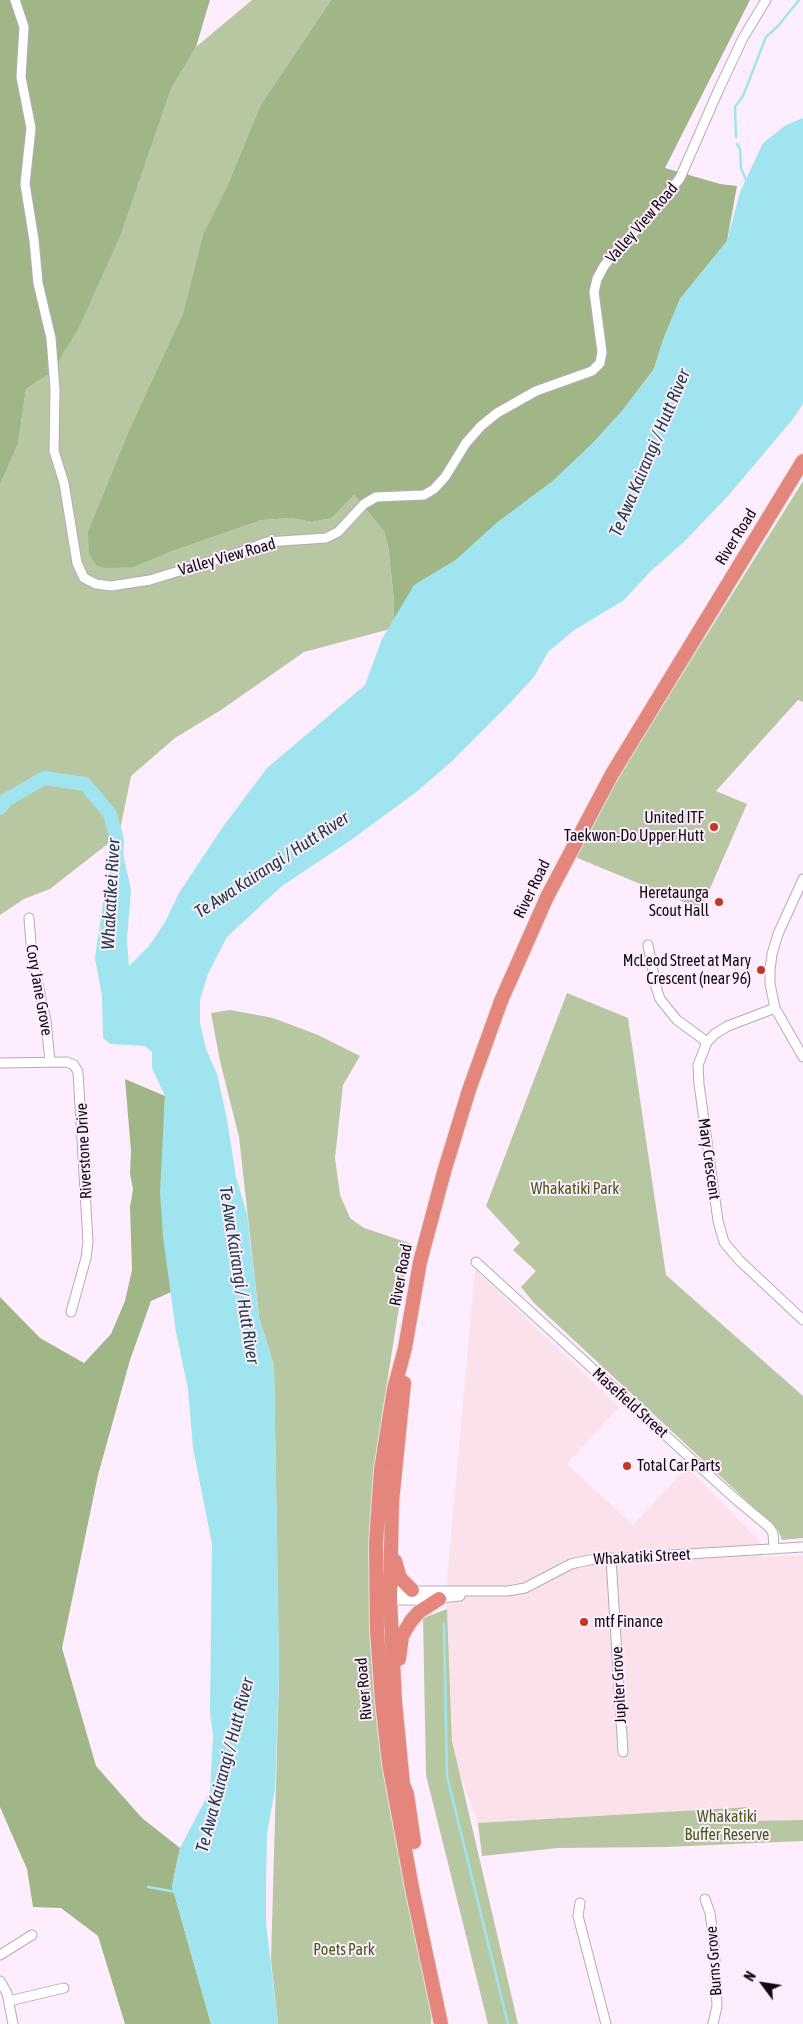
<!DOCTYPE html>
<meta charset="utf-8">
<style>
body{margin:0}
#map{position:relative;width:803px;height:2024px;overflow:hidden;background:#feedff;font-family:"Asap Condensed",sans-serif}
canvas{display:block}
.north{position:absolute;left:738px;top:1959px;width:50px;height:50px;-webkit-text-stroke:4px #feedff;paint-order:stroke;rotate:301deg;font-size:14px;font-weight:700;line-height:20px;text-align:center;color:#110b11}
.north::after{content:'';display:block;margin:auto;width:18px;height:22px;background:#110b11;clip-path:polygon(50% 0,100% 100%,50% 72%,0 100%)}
</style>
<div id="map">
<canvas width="803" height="2024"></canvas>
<div class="north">N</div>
</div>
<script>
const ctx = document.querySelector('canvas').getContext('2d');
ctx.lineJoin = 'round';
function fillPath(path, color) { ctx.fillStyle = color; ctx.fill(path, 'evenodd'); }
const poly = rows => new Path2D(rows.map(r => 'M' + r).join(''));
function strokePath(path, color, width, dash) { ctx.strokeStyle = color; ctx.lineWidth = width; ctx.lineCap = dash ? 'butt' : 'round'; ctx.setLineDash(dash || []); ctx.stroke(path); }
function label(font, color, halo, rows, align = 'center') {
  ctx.font = font + ' "Asap Condensed",sans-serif'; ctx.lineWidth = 4; ctx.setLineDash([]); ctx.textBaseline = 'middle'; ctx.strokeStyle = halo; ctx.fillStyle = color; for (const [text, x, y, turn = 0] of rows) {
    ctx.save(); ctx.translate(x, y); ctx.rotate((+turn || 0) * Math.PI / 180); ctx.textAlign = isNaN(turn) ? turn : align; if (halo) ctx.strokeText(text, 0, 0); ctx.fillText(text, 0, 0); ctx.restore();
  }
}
fillPath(poly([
 [475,1269,619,1407,567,1464,633,1525,687,1467,759,1540,762,1557,803,1555,803,1820,751,1821,749,1807,478,1823,453,1756,447,1609,447,1579]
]), '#fbe2ea');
fillPath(poly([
 [252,0,331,0,260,106,228,184,203,234,183,313,129,430,88,531,134,567,173,551,262,520,291,518,312,522,332,518,354,495,384,531,388,546,394,600,394,628,304,652,221,710,175,738,131,776,119,835,50,889,24,899,0,915,0,485,18,444,26,389,51,373,122,232,171,89,196,47],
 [803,481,803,702,798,700,716,791,747,804,701,909,575,857,623,769],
 [567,993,628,1018,666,1275,803,1396,803,1538,782,1540,778,1530,534,1303,521,1287,536,1271,513,1250,520,1243,486,1206],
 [230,1010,273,1018,318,1035,360,1056,343,1085,335,1158,340,1195,350,1218,364,1228,412,1244,403,1282,383,1408,375,1479,370,1553,370,1643,375,1703,395,1836,432,2008,431,2024,278,2024,271,1960,279,1676,274,1366,259,1317,239,1137,220,1061,211,1013],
 [447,1609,452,1741,518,2024,488,2024,426,1775,423,1618],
 [749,1807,751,1821,803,1820,803,1841,666,1847,558,1848,482,1856,478,1823]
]), '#b7c7a2');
fillPath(poly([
 [0,0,210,0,196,47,171,89,122,232,78,329,51,373,26,389,18,444,0,485],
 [331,0,750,0,665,168,720,184,737,186,727,241,680,299,663,340,654,369,623,410,593,443,553,481,498,522,427,586,394,628,394,600,388,546,384,531,354,495,332,518,312,522,291,518,262,520,173,551,134,567,106,568,97,566,89,554,88,531,129,430,183,313,203,234,228,184,260,106],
 [125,1079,165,1096,163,1150,178,1289,151,1301,130,1360,98,1475,62,1648,96,1766,142,1818,180,1848,172,1886,211,2024,125,2024,98,1936,61,1908,33,1907,27,1869,0,1807,0,1297,40,1338,84,1363,111,1334,125,1301,132,1270,130,1207,133,1189,130,1174,131,1151]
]), '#a1b686');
fillPath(poly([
 [803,118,803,404,793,419,728,496,684,542,651,571,624,600,573,631,548,652,534,677,511,702,451,762,419,790,351,840,282,886,227,937,208,974,200,1000,200,1023,206,1049,217,1074,227,1119,236,1177,247,1214,259,1317,274,1366,278,1585,279,1676,275,1789,267,1834,266,1882,266,1923,278,2024,211,2024,172,1886,180,1848,210,1791,213,1736,210,1712,212,1544,193,1448,188,1389,176,1332,163,1237,160,1192,165,1096,152,1068,152,1052,145,1046,110,1044,103,1038,102,996,95,958,105,890,119,835,131,890,127,940,129,966,149,946,165,922,179,893,222,828,267,768,365,685,382,639,414,585,457,559,498,522,553,481,593,443,623,410,654,369,663,340,680,299,727,241,740,192,763,143,786,125]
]), '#a0e4f0');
strokePath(poly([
 [736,137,735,107,743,96,766,37,778,26,799,0],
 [737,144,740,149,741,168,746,180],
 [444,1624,447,1776,508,2024],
 [148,1887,176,1892]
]), '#a0e4f0', 2.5);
strokePath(poly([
 [0,808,6,800,44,778,85,784,110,814,117,840,116,861]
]), '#a0e4f0', 14);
const minor = poly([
 [15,0,24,27,21,77,31,128,25,184,34,240,38,283,51,338,55,389,54,451,64,483,77,563,84,578,96,584,111,586,150,580,241,552,267,542,326,538,338,532,364,504,376,497,424,495,434,489,445,477,466,443,481,426,497,413,536,391,592,371,600,363,602,352,594,292,597,279,604,266,615,252,655,210,680,178,719,89,743,38,766,0],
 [803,879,778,934,772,954,770,970,770,984,775,1008,803,1057],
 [29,918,32,957,46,1021,50,1062],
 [648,945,656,987,660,999,677,1020,707,1042],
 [775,1008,728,1026,716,1033,707,1042,698,1065,699,1084,718,1221,724,1242,739,1260,803,1320],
 [0,1063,67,1062,74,1065,78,1072,88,1242,86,1258,71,1312],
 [476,1262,732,1496,769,1527,773,1533,774,1549],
 [611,1558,623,1752],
 [390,1598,399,1591,508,1591,525,1588,571,1564,589,1560,803,1547],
 [390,1598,399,1600,418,1600,460,1596],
 [705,1899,710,1913,714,1942,717,2006,713,2024],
 [580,1903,578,1916,606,2024],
 [0,1955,32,1935],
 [0,1981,7,1993,13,2024],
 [9,2001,64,1988]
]);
const highway = poly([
 [404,1383,392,1502,390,1598,395,1702,403,1784,407,1794,414,1842],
 [395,1561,400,1578,412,1590],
 [399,1659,402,1636,411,1621,419,1612,439,1599],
 [441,2024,413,1893,389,1763,382,1701,377,1630,376,1543,381,1470,394,1389,405,1348,420,1262,444,1172,469,1090,501,1001,547,897,612,774,803,461]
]);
strokePath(minor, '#b8a9ba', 11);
strokePath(highway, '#e2e2e2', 16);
strokePath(minor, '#fff', 9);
strokePath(highway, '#e5867d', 14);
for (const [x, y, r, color] of [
 [714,827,5,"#c2371f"],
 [719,902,5,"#c2371f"],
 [761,970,5,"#c2371f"],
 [627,1466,5,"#c2371f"],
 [584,1622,5,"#c2371f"]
]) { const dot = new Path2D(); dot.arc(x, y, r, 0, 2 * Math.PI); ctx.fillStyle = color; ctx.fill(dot); strokePath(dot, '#feedff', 2); }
label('16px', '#110b11', '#feedff', [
 ["Valley View Road",642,223,-49],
 ["River Road",736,537,-58],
 ["Valley View Road",227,557,-16],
 ["River Road",532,889,-64],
 ["Cory Jane Grove",39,990,80],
 ["Riverstone Drive",84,1151,-93],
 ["Mary Crescent",709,1159,82],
 ["River Road",401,1275,-79],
 ["Masefield Street",630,1403,42],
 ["Whakatiki Street",642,1557,-3],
 ["Jupiter Grove",619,1685,-93],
 ["River Road",364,1689,-95],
 ["Burns Grove",714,1961,-94]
]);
label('16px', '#110b11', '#feedff', [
 ["United ITF",704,818],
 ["Taekwon-Do Upper Hutt",704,836],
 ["Heretaunga",709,893],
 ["Scout Hall",709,911],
 ["McLeod Street at Mary",751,961],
 ["Crescent (near 96)",751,979],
 ["Total Car Parts",637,1466,"left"],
 ["mtf Finance",594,1622,"left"]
], 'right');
label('16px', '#435c15', '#feedff', [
 ["Whakatiki Park",575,1189],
 ["Whakatiki",727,1817],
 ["Buffer Reserve",727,1835],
 ["Poets Park",344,1950]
]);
label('italic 18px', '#1c3d42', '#feedff', [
 ["Te Awa Kairangi / Hutt River",650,453,-67],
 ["Te Awa Kairangi / Hutt River",272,865,-33],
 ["Whakatīkei River",111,894,-87],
 ["Te Awa Kairangi / Hutt River",239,1275,81],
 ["Te Awa Kairangi / Hutt River",225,1765,-75]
]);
</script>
